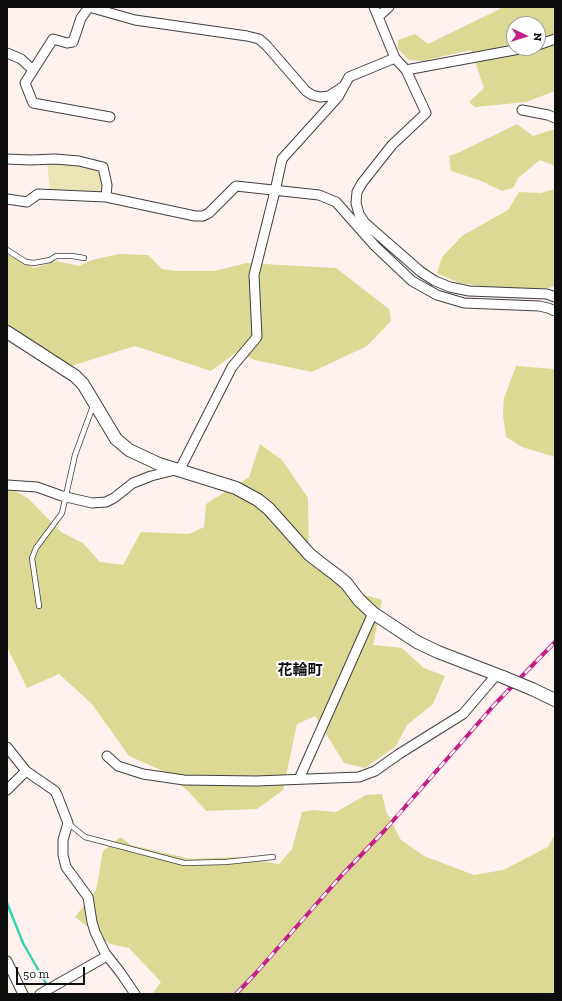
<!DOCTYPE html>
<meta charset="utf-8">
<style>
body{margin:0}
#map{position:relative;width:562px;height:1001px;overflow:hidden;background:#fff1ed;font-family:"Zilla Slab",serif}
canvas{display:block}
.frame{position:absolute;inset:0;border:8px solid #0d0d0d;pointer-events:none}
.north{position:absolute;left:506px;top:16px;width:40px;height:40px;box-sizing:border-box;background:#fff;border:1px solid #9e9e9e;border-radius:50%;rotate:94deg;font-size:11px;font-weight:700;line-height:16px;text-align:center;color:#0d0d0d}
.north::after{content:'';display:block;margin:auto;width:14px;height:18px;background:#c31f89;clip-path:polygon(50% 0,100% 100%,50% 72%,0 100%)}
.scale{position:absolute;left:16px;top:967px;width:69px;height:18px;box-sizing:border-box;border:2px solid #0d0d0d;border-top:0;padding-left:5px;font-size:12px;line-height:14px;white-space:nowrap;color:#0d0d0d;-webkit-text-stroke:3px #fff;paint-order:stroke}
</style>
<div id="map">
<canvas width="562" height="1001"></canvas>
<div class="frame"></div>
<div class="north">N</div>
<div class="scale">50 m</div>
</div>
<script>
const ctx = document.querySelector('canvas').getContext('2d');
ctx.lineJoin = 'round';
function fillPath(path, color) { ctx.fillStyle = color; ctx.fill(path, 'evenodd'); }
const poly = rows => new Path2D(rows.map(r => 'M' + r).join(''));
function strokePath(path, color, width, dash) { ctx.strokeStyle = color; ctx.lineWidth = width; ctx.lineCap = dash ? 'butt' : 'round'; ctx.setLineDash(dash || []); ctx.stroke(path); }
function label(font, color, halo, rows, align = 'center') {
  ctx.font = font + ' "Zilla Slab","Noto Sans JP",serif'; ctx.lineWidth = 4; ctx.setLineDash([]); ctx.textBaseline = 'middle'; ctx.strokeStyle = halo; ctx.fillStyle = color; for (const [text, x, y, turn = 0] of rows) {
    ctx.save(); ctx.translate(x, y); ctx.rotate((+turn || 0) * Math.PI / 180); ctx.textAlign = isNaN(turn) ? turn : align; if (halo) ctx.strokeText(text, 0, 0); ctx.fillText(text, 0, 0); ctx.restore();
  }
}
fillPath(poly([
 [57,161,101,169,104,187,100,192,50,190,47,162]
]), '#ebe5b5');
fillPath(poly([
 [501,7,555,7,555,91,526,102,475,107,469,102,484,88,471,50,422,61,409,60,398,49,398,40,415,34,428,44,500,9],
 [514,24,538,24,538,48,514,48],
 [517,124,533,136,555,129,555,166,540,160,518,178,513,188,502,191,479,180,451,171,449,156,460,152],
 [555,189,555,286,545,289,495,288,459,283,437,273,442,257,462,236,508,210,519,192,541,193],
 [7,254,34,268,56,261,79,266,92,260,119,254,148,255,162,269,176,271,214,271,247,263,336,268,389,309,391,321,367,346,312,372,255,360,237,352,211,371,135,346,68,367,7,326],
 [516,366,555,369,555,457,522,447,506,437,503,415,504,398],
 [260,444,282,460,308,498,309,564,359,593,382,600,373,645,402,648,424,668,445,676,433,704,407,725,396,746,365,768,344,763,315,716,297,724,283,790,257,809,206,811,189,792,165,772,129,756,92,704,59,674,27,688,7,647,7,487,28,498,61,532,83,543,100,562,123,565,141,532,189,534,204,527,206,504,249,477],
 [382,794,386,811,401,840,424,856,474,875,503,870,548,847,555,834,555,994,152,994,161,982,129,948,110,944,75,917,96,890,103,851,120,837,131,845,191,859,237,857,279,864,292,849,302,812,313,810,336,812,366,795]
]), '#dcd994');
strokePath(poly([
 [7,903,23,943,48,987]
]), '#33d3b3', 2.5);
const service = poly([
 [7,250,26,262,34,263,50,260,56,256,72,256,84,258],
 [39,606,32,558,36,548,62,513,75,455,93,406],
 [68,823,85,837,184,863,226,862,273,857]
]);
const minor = poly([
 [89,7,135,20,247,36,259,39,266,45,306,91,312,95,320,97,329,96,344,86],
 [89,7,81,18,73,42,67,43,53,39,25,83,33,103,110,117],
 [378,17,389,7],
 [538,45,555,39],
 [7,53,21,59,33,70],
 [406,70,525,48],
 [522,110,548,115,555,118],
 [7,159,30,160,55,159,79,161,103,167,107,185,106,197],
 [7,199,27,202,38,194,106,197,195,216,203,216,209,213,236,186,319,195,336,202,375,246,412,281,437,295,464,303,539,306,548,308,555,311],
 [365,223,359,214,356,203,357,192,362,183,392,145,426,113,406,70,395,58,374,7],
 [361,227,365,223,421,272,435,281,450,287,469,291,547,294,555,297],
 [179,471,232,367,257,337,254,275,275,191,282,159,338,97,349,77,395,58],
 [7,485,37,487,62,496,92,503,106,502,114,498,133,483,151,476,175,470],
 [7,747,26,771,55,791,57,795,68,823,63,840,63,855,66,867,88,897,92,922,95,932,105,953,120,972,135,994],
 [107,756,118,766,143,774,184,780,256,781,359,777,375,771,399,754,463,714,497,674],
 [299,779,373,613],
 [7,790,26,771],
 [7,961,23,994],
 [40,994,107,956]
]);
const tertiary = poly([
 [7,332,75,376,83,384,116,439,129,450,159,464,236,488,258,500,269,509,309,554,319,562,335,574,346,583,359,600,373,613,417,642,438,652,503,677],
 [532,689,555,700]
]);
strokePath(service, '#404040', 6);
strokePath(minor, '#404040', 11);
strokePath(tertiary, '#404040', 14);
strokePath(service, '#fff', 4.5);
strokePath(minor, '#fff', 9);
strokePath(tertiary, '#fff', 12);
const rail = poly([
 [236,994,255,974,341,876,384,831,495,704,555,642]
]);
strokePath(rail, '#c31f89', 4);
strokePath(rail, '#fff', 2.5, [8]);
const tertiaryBridge = poly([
 [503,677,532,689]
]);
strokePath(tertiaryBridge, '#404040', 14, []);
strokePath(tertiaryBridge, '#fff', 12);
label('bold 15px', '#0d0d0d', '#fff', [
 ["花輪町",300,671]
]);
</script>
